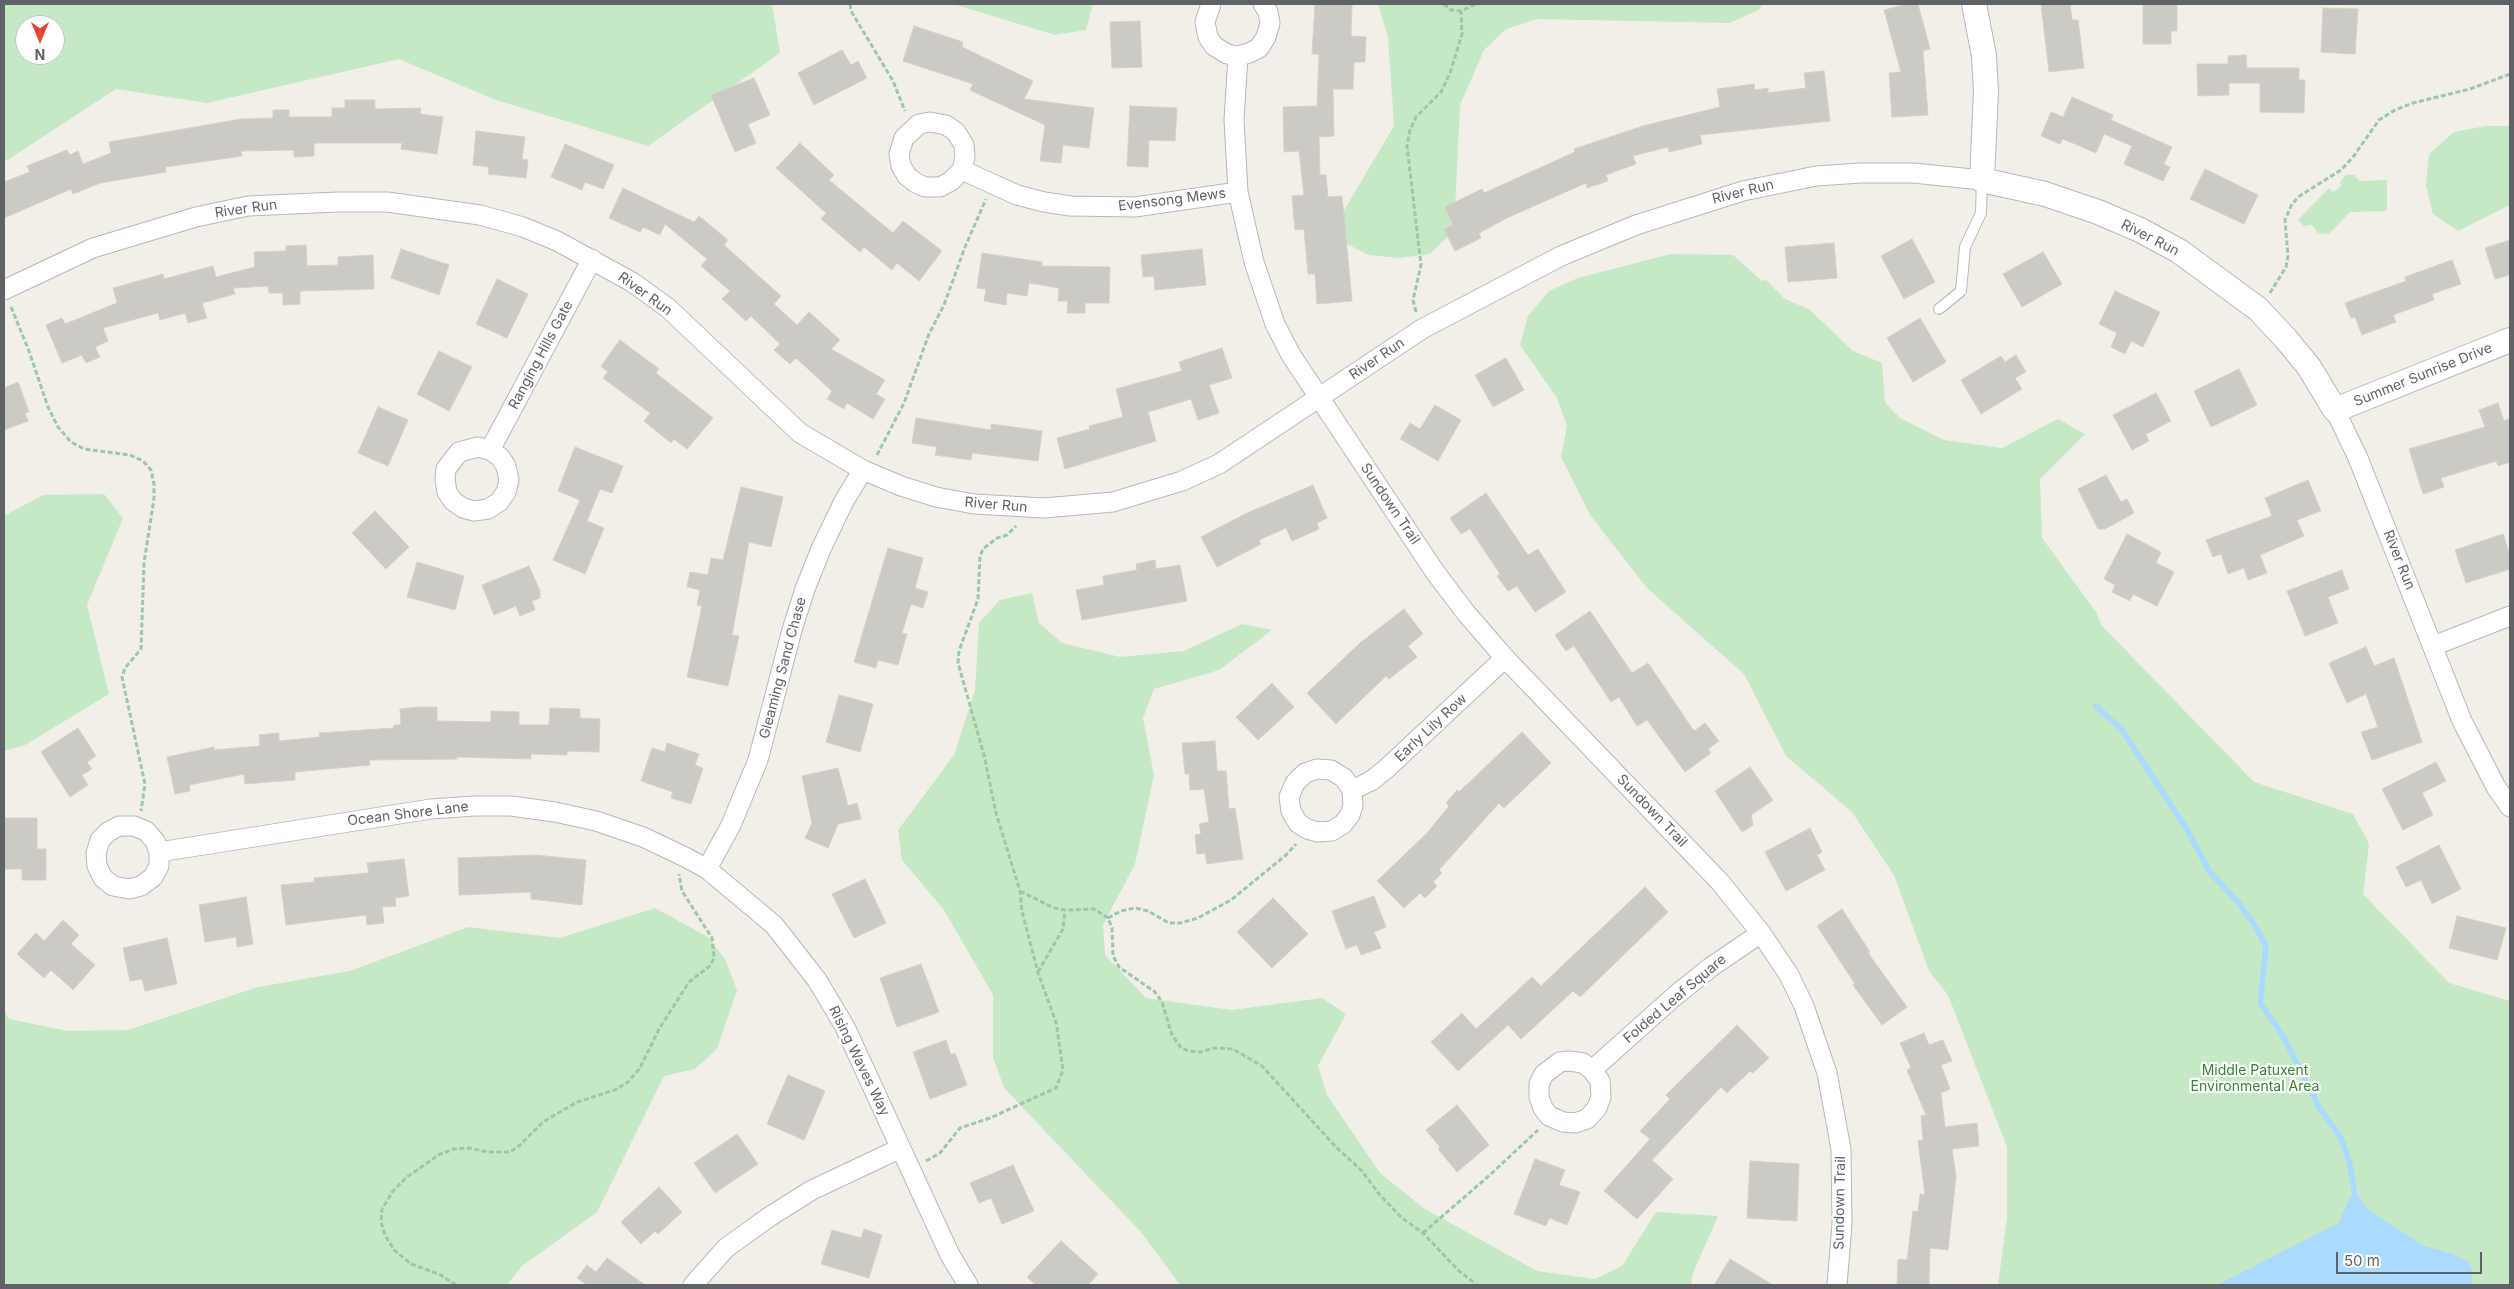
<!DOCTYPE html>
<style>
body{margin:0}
#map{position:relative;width:2514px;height:1289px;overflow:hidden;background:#f1efe8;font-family:Inter,sans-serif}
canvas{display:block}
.frame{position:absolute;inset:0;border:5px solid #5f6368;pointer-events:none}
.north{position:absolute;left:15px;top:15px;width:50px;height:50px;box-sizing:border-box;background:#fff;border:1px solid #bfc1c3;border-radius:50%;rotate:180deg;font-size:14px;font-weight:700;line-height:20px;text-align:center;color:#5f6368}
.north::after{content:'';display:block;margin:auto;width:18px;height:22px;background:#ea4335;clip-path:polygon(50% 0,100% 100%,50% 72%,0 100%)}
.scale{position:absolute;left:2336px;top:1252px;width:146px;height:22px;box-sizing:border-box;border:2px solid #5f6368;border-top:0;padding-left:6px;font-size:15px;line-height:18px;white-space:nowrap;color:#5f6368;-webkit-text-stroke:4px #fff;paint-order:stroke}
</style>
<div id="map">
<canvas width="2514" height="1289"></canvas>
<div class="frame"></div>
<div class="north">N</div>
<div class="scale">50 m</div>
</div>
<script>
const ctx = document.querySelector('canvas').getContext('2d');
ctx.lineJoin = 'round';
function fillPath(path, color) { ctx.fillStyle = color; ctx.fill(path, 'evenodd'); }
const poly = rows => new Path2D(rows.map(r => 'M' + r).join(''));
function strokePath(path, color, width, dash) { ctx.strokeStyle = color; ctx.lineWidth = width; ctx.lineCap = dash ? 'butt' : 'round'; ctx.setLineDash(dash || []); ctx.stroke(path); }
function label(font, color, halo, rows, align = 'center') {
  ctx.font = font + ' Inter,sans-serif'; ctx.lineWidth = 4.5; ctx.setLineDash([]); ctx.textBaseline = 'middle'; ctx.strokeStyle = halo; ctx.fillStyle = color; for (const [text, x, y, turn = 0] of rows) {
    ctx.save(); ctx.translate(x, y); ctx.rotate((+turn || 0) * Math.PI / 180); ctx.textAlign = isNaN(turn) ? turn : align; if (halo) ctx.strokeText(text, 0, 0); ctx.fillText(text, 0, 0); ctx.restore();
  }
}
fillPath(poly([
 [4,4,772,4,780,53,648,146,496,100,399,59,207,103,116,89,9,159,4,161],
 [25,25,55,25,55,55,25,55],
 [953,4,1093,4,1086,30,1055,35],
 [1378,4,1762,4,1759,10,1729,23,1537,19,1506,29,1484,50,1460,105,1454,231,1430,254,1399,258,1369,255,1341,241,1343,212,1394,126,1388,37],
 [2486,126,2510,126,2510,205,2458,231,2433,214,2426,185,2429,154,2454,132],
 [2346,175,2354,175,2360,181,2387,180,2387,211,2350,212,2329,234,2318,233,2312,225,2304,226,2298,220,2329,188,2333,192,2341,186,2340,182],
 [1671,254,1733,255,1762,281,1765,279,1785,299,1810,310,1853,351,1882,363,1885,403,1900,418,1944,440,2002,448,2058,419,2085,434,2040,479,2042,538,2096,612,2102,626,2254,782,2353,814,2369,844,2363,894,2449,983,2510,1001,2510,1285,1998,1285,2007,1218,2007,1147,1948,995,1929,971,1894,875,1852,812,1786,756,1744,674,1647,588,1590,515,1561,457,1567,426,1557,398,1520,345,1528,316,1549,291,1578,278],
 [104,494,123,518,87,605,109,694,25,745,4,751,4,516,43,495],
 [1032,593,1039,623,1062,643,1120,657,1184,651,1242,624,1272,630,1219,670,1154,689,1143,718,1154,775,1135,864,1103,925,1105,955,1146,998,1232,1010,1322,998,1346,1014,1318,1066,1327,1095,1380,1173,1425,1209,1537,1271,1595,1279,1622,1266,1656,1212,1718,1216,1693,1273,1691,1285,1180,1285,1141,1232,1004,1088,993,1057,993,995,944,910,902,860,898,830,954,755,975,690,979,623,1000,600],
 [655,908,708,937,726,961,737,990,717,1049,695,1069,664,1076,597,1212,522,1266,507,1285,4,1285,4,1011,9,1019,68,1031,128,1030,258,987,350,971,468,927,560,938]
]), '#c5e8c5');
fillPath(poly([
 [2358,1196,2368,1210,2424,1246,2453,1254,2469,1262,2472,1270,2471,1285,2217,1285,2339,1223,2350,1197]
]), '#aadaff');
strokePath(poly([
 [2096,706,2122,730,2186,828,2210,872,2238,902,2256,927,2266,947,2260,1003,2282,1034,2319,1107,2341,1138,2350,1164,2355,1197]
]), '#aadaff', 5.5);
const building = poly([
 [1315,4,1352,4,1351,36,1366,37,1365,62,1354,62,1353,89,1333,89,1334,136,1319,137,1320,175,1326,175,1328,197,1342,196,1352,301,1317,304,1315,274,1308,274,1304,229,1295,230,1292,196,1304,195,1299,151,1284,152,1283,107,1317,106,1319,54,1312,54,1315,4],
 [1907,4,1918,4,1930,49,1923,51,1928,115,1892,117,1889,73,1901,72,1884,10,1907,4],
 [2041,4,2070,4,2072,20,2078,20,2084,68,2049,72,2041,4],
 [2143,4,2177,4,2177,31,2171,31,2171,44,2143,44,2143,4],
 [2323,8,2358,9,2355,54,2321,52,2323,8],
 [1140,21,1142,67,1112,68,1110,22,1140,21],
 [914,26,963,42,962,47,1033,81,1024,99,1094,108,1089,148,1063,145,1061,163,1040,161,1045,125,970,90,973,84,903,61,914,26],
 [842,50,851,65,858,61,867,78,814,105,798,73,842,50],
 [2246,55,2247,68,2299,68,2299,80,2305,80,2304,113,2260,112,2260,83,2229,83,2229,95,2198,96,2197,64,2228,64,2228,56,2246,55],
 [1824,71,1830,121,1700,135,1702,144,1669,152,1668,147,1633,156,1636,164,1606,175,1608,181,1587,188,1586,183,1509,217,1479,233,1481,238,1455,251,1444,229,1453,225,1445,207,1482,189,1484,193,1575,152,1574,149,1643,126,1720,107,1717,89,1754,84,1755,90,1768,88,1768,93,1806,88,1804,73,1824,71],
 [754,78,770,115,748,124,756,143,735,152,711,95,754,78],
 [2072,97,2113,115,2111,120,2172,147,2164,164,2170,167,2163,181,2124,164,2132,146,2104,134,2096,153,2063,139,2060,144,2041,136,2051,112,2063,117,2072,97],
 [345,100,375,100,375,109,421,108,420,114,443,117,437,154,401,149,402,143,314,143,314,156,294,157,294,150,241,151,242,156,165,167,166,172,100,183,73,194,71,189,4,218,4,182,30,172,27,166,67,150,70,155,78,151,83,164,111,153,109,142,241,119,273,118,273,110,289,110,289,117,332,117,332,108,345,108,345,100],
 [1130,106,1177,108,1175,141,1149,140,1148,167,1127,166,1130,106],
 [476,131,525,137,522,159,528,160,526,178,488,174,489,167,473,165,476,131],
 [800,143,834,175,829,180,893,233,903,221,942,251,919,281,897,263,892,270,864,247,860,252,821,219,826,213,776,168,800,143],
 [565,144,614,165,603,189,585,182,582,190,551,177,565,144],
 [2205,169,2258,195,2244,224,2190,199,2205,169],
 [623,188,694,222,699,216,728,240,724,245,781,296,774,304,797,325,809,312,840,340,831,349,885,380,876,394,885,399,873,419,847,403,844,409,827,399,832,391,796,358,790,364,774,350,780,344,751,316,746,321,722,299,730,291,701,266,707,259,665,224,660,235,643,227,640,232,609,218,623,188],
 [1912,239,1935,282,1904,299,1881,256,1912,239],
 [2510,240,2510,275,2495,279,2485,248,2510,240],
 [1834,243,1837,278,1788,282,1785,247,1834,243],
 [306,245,307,266,338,265,338,257,373,255,374,289,300,291,300,304,283,305,283,293,269,293,268,286,233,288,235,294,202,303,207,318,188,323,185,313,160,320,158,313,103,328,108,341,95,347,100,357,86,363,82,355,62,363,46,325,62,318,65,324,117,303,113,288,163,274,164,279,213,266,216,277,255,267,254,252,286,251,286,246,306,245],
 [401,249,449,265,439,295,391,278,401,249],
 [1202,249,1206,285,1155,290,1154,276,1143,277,1141,255,1202,249],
 [2043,252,2062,284,2022,307,2003,274,2043,252],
 [982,253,1042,262,1042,266,1110,267,1109,303,1085,303,1085,313,1067,313,1068,301,1058,301,1059,288,1029,283,1027,296,1007,293,1006,305,984,301,986,289,977,288,982,253],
 [2452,260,2461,284,2432,294,2434,300,2393,315,2396,322,2362,335,2355,317,2351,318,2345,303,2406,281,2405,277,2452,260],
 [497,279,528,294,507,338,476,324,497,279],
 [2115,291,2160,312,2143,347,2131,341,2125,354,2111,347,2117,333,2099,324,2115,291],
 [1920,318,1946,362,1913,382,1887,338,1920,318],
 [620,340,659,369,656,373,713,418,687,449,674,439,671,443,644,421,650,413,603,378,608,372,601,366,620,340],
 [1222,348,1232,378,1209,385,1219,413,1198,420,1191,399,1148,412,1156,441,1065,469,1057,438,1090,429,1089,426,1123,417,1116,389,1182,371,1179,362,1222,348],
 [439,351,472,367,449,411,417,394,439,351],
 [2016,355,2026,372,2015,378,2022,389,1981,414,1961,380,2001,356,2005,362,2016,355],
 [1506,358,1524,390,1493,407,1475,375,1506,358],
 [2239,369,2257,405,2211,427,2194,391,2239,369],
 [18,382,29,412,25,413,28,421,4,430,4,388,18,382],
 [2156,393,2171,421,2146,434,2149,441,2132,450,2113,415,2156,393],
 [2498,403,2504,421,2510,418,2510,462,2498,466,2496,461,2441,478,2444,487,2423,494,2409,449,2485,427,2479,410,2498,403],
 [1435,405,1461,420,1438,461,1400,439,1410,423,1420,429,1435,405],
 [378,407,408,420,388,466,358,453,378,407],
 [916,418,991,430,991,424,1042,431,1038,461,972,453,971,460,935,455,937,447,912,443,916,418],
 [575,447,623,466,612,493,600,489,587,521,604,528,585,574,553,560,580,500,558,491,575,447],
 [2106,475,2121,502,2127,499,2134,513,2105,529,2098,529,2078,489,2106,475],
 [2308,480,2321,511,2297,520,2304,536,2260,555,2267,573,2248,580,2244,568,2228,574,2221,554,2213,557,2206,540,2272,516,2265,498,2308,480],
 [1313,485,1327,518,1317,523,1319,529,1292,541,1286,528,1259,540,1261,544,1217,567,1201,537,1245,514,1313,485],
 [741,487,783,497,771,547,749,542,732,635,739,636,728,686,687,677,702,606,697,605,700,590,687,587,690,572,708,575,711,558,723,560,741,487],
 [1486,493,1528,555,1538,549,1566,592,1535,612,1517,586,1508,591,1497,576,1500,574,1470,529,1461,534,1450,518,1486,493],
 [375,511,409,547,386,569,352,533,375,511],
 [2127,534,2161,552,2156,563,2174,572,2157,606,2133,594,2130,601,2112,592,2115,585,2104,579,2127,534],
 [2503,534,2510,555,2510,569,2466,583,2455,550,2503,534],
 [888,548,923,558,915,588,928,592,923,608,911,604,902,633,907,634,898,665,878,660,876,668,854,662,888,548],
 [1155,560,1156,569,1180,565,1187,601,1082,620,1076,590,1104,585,1103,576,1137,570,1136,564,1155,560],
 [417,562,464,576,455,610,407,597,417,562],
 [529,566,540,591,540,598,532,601,535,610,520,616,516,606,494,615,482,585,529,566],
 [2342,570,2349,589,2328,597,2338,623,2305,636,2287,591,2342,570],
 [1404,609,1423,634,1408,646,1417,657,1389,679,1386,676,1336,724,1307,693,1360,643,1404,609],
 [1590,611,1632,673,1648,663,1694,731,1705,723,1719,741,1708,749,1711,753,1685,772,1647,720,1637,726,1619,697,1611,702,1574,646,1566,651,1555,635,1590,611],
 [2366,647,2374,666,2394,658,2422,742,2372,760,2361,732,2378,727,2366,694,2347,703,2329,663,2366,647],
 [1272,683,1294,707,1258,740,1236,717,1272,683],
 [839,695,873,704,860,752,826,742,839,695],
 [418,707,437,707,437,721,491,722,491,711,519,712,519,725,549,725,550,708,580,709,580,718,600,719,599,752,567,751,567,755,531,754,531,759,456,757,457,759,369,760,370,765,295,772,295,780,245,784,244,774,189,785,190,791,175,794,167,757,214,747,214,750,260,746,259,735,279,733,279,741,320,737,319,733,394,728,394,725,401,725,400,709,418,707],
 [78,728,96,756,87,762,92,769,82,775,88,785,70,797,41,752,78,728],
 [1522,732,1551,763,1504,808,1499,803,1439,870,1442,873,1433,882,1437,886,1425,898,1420,893,1404,908,1377,881,1427,833,1449,806,1446,803,1457,790,1459,792,1522,732],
 [1215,741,1217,771,1226,771,1229,809,1235,808,1243,859,1207,864,1205,853,1197,854,1195,835,1201,834,1199,824,1209,822,1204,789,1190,790,1189,774,1185,774,1182,743,1215,741],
 [667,743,699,754,695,765,703,768,691,804,671,798,673,792,641,781,652,748,665,752,667,743],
 [2436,762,2446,781,2422,793,2433,815,2403,830,2382,789,2436,762],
 [1750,767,1773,800,1751,815,1753,825,1742,832,1715,791,1750,767],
 [838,768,848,806,857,803,861,819,838,824,828,848,805,838,812,823,802,776,838,768],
 [4,818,37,818,37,849,46,849,46,880,22,880,22,869,4,869,4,818],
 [1810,828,1822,852,1817,855,1825,870,1786,891,1765,852,1810,828],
 [2439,845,2461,889,2432,904,2421,880,2406,887,2396,867,2439,845],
 [535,855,586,860,582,905,531,899,531,892,459,895,458,858,535,855],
 [404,859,409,896,395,898,396,906,382,907,384,923,367,925,366,915,286,925,281,885,314,882,314,878,369,873,367,863,404,859],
 [865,879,886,923,854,938,832,894,865,879],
 [1645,887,1668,912,1580,997,1573,991,1521,1039,1508,1025,1458,1071,1431,1042,1462,1013,1476,1029,1532,977,1541,986,1645,887],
 [1374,896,1386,927,1374,932,1381,948,1361,955,1357,945,1346,949,1332,911,1374,896],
 [246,897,253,944,237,947,236,937,205,942,199,905,246,897],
 [1273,898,1308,934,1272,968,1237,932,1273,898],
 [1842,909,1870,952,1868,953,1907,1007,1882,1025,1853,985,1855,984,1817,926,1842,909],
 [2457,916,2506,928,2497,960,2449,948,2457,916],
 [63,920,79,935,71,944,95,965,73,990,51,970,44,978,17,954,36,933,44,941,63,920],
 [167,938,177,984,145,991,142,979,130,981,123,948,167,938],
 [921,964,939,1012,897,1027,880,978,921,964],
 [1737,1025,1769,1058,1753,1073,1750,1071,1727,1093,1721,1087,1652,1160,1673,1179,1637,1219,1604,1191,1650,1139,1640,1131,1670,1099,1666,1095,1737,1025],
 [1924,1033,1929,1045,1943,1040,1952,1061,1941,1065,1950,1089,1941,1093,1945,1127,1977,1123,1979,1146,1952,1149,1956,1177,1948,1250,1930,1248,1929,1285,1897,1285,1898,1259,1907,1260,1913,1211,1918,1212,1920,1194,1925,1195,1918,1141,1923,1140,1921,1116,1926,1115,1907,1070,1911,1068,1900,1043,1924,1033],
 [946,1040,951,1055,955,1053,967,1085,930,1099,913,1052,946,1040],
 [788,1075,825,1091,804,1140,767,1124,788,1075],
 [1457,1105,1489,1145,1457,1172,1438,1149,1440,1147,1426,1130,1457,1105],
 [737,1134,758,1164,715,1193,694,1163,737,1134],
 [1535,1159,1565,1170,1559,1185,1580,1192,1567,1225,1549,1218,1546,1226,1514,1214,1535,1159],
 [1750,1161,1799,1164,1797,1221,1747,1218,1750,1161],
 [1013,1165,1034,1211,1002,1224,991,1198,979,1203,970,1183,1013,1165],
 [659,1187,682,1212,658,1234,655,1231,641,1244,621,1222,659,1187],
 [864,1229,882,1235,869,1278,821,1264,832,1230,861,1238,864,1229],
 [1061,1241,1098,1274,1088,1285,1036,1285,1027,1277,1061,1241],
 [607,1258,645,1285,587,1285,577,1278,587,1265,596,1272,607,1258],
 [1730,1259,1773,1285,1714,1285,1730,1259]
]);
fillPath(building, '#cccac5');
strokePath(building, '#d6d1c6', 1);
const service = poly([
 [1939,309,1961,291,1965,247,1981,213,1982,180]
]);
const minor = poly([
 [1211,4,1205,22,1208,37,1214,46,1227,54,1238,56,1249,53,1259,48,1266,37,1270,23,1268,12,1263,4],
 [1238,56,1234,120,1238,192,1254,262,1275,324,1291,355,1435,572,1466,613,1505,658,1720,882,1761,933,1789,975,1804,1006,1827,1073,1841,1149,1842,1224,1837,1285],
 [962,170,951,181,940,187,925,187,916,183,907,176,901,166,899,154,904,138,919,124,930,122,946,125,956,132,964,145,965,157,962,170,1017,195,1044,202,1070,206,1135,207,1238,192],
 [4,290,93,248,196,217,248,206,338,202,387,202,480,215,523,227,557,241,632,282,668,308,800,433,863,470,901,486,936,497,974,504,1044,508,1113,502,1182,481,1219,464,1422,329,1561,256,1636,225,1743,191,1816,176,1861,173,1913,173,1982,180],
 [2335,410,2358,458,2462,721,2496,787,2510,807],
 [490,450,500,457,506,466,509,480,506,492,499,502,488,509,474,511,463,508,453,501,447,492,445,479,446,469,459,452,478,447,490,450,592,259],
 [2433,646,2510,616],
 [1352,790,1344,778,1331,770,1317,769,1305,773,1295,783,1289,797,1291,811,1298,823,1307,829,1318,832,1332,831,1343,824,1350,815,1353,805,1352,790,1371,781,1386,769,1505,658],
 [159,852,159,866,153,877,141,886,129,889,113,886,103,878,97,866,96,853,100,840,108,832,119,826,134,826,146,831,155,841,159,852,431,809,475,806,511,806,555,812,596,821,643,837,687,858,707,869,774,925,817,980,845,1027,950,1255,968,1285],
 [707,869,731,825,758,760,792,630,805,589,821,549,844,501,863,470],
 [1592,1070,1583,1063,1569,1061,1560,1062,1544,1074,1539,1084,1539,1097,1543,1108,1549,1116,1563,1122,1575,1123,1587,1119,1597,1108,1601,1097,1600,1081,1592,1070,1676,995,1711,967,1761,933],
 [693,1285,726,1248,769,1217,812,1190,901,1148]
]);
const tertiary = poly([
 [1974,4,1984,56,1986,91,1982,180,2045,194,2098,212,2140,230,2179,251,2258,309,2286,339,2309,367,2335,410,2510,340]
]);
strokePath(service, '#b5b8bc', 12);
strokePath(minor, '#b5b8bc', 21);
strokePath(tertiary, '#b5b8bc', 26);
strokePath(poly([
 [850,4,851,11,893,81,905,111],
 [1444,4,1451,10,1461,11,1476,4],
 [2270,293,2286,267,2288,256,2285,220,2291,206,2298,197,2341,170,2353,157,2379,120,2395,110,2413,103,2470,89,2510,74],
 [11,307,29,351,48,407,58,427,71,442,84,449,130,455,143,461,151,470,154,484,154,498,144,563,141,649,125,668,122,677,145,784,141,811],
 [1416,312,1413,300,1421,265,1407,146,1410,130,1416,117,1441,92,1450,73,1462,34,1461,11],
 [877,455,904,403,929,334,944,305,965,247,986,199],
 [1020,891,1054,908,1065,910,1094,909,1108,918,1112,928,1113,956,1119,967,1155,992,1162,1002,1172,1035,1181,1048,1189,1051,1200,1052,1214,1048,1233,1049,1262,1066,1335,1146,1362,1171,1379,1194,1402,1218,1423,1233,1458,1270,1477,1285],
 [1108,918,1121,911,1135,908,1148,911,1169,923,1180,923,1198,918,1231,900,1286,855,1296,844],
 [1038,972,1063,929,1065,910],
 [926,1161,940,1153,960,1128,990,1118,1056,1088,1063,1070,1056,1022,1038,973,1022,911,1020,891,996,813,984,755,958,663,959,651,978,599,980,556,983,549,997,538,1007,535,1016,526],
 [1423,1233,1491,1174,1538,1130],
 [456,1285,439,1274,411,1264,394,1250,385,1235,381,1222,382,1209,393,1191,407,1177,440,1154,454,1149,469,1148,488,1152,510,1152,519,1146,543,1122,577,1102,615,1090,628,1082,640,1068,659,1029,689,982,711,965,714,957,712,938,682,891,679,874]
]), '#9cc7a9', 3, [5, 2.5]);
strokePath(service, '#fff', 10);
strokePath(minor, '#fff', 19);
strokePath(tertiary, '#fff', 24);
label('14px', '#5f6368', '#fff', [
 ["River Run",1743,192,-14],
 ["Evensong Mews",1172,200,-7],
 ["River Run",246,209,-8],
 ["River Run",2150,238,27],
 ["River Run",645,294,36],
 ["Ranging Hills Gate",541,355,-62],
 ["River Run",1377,359,-34],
 ["Summer Sunrise Drive",2423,375,-22],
 ["Sundown Trail",1390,504,56],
 ["River Run",996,505,5],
 ["River Run",2399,560,68],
 ["Gleaming Sand Chase",783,668,-75],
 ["Early Lily Row",1431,728,-43],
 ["Sundown Trail",1652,811,46],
 ["Ocean Shore Lane",408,814,-7],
 ["Folded Leaf Square",1675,999,-40],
 ["Rising Waves Way",859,1061,64],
 ["Sundown Trail",1840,1203,-89]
]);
label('14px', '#348238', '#fff', [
 ["Middle Patuxent",2255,1071],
 ["Environmental Area",2255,1087]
]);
</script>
